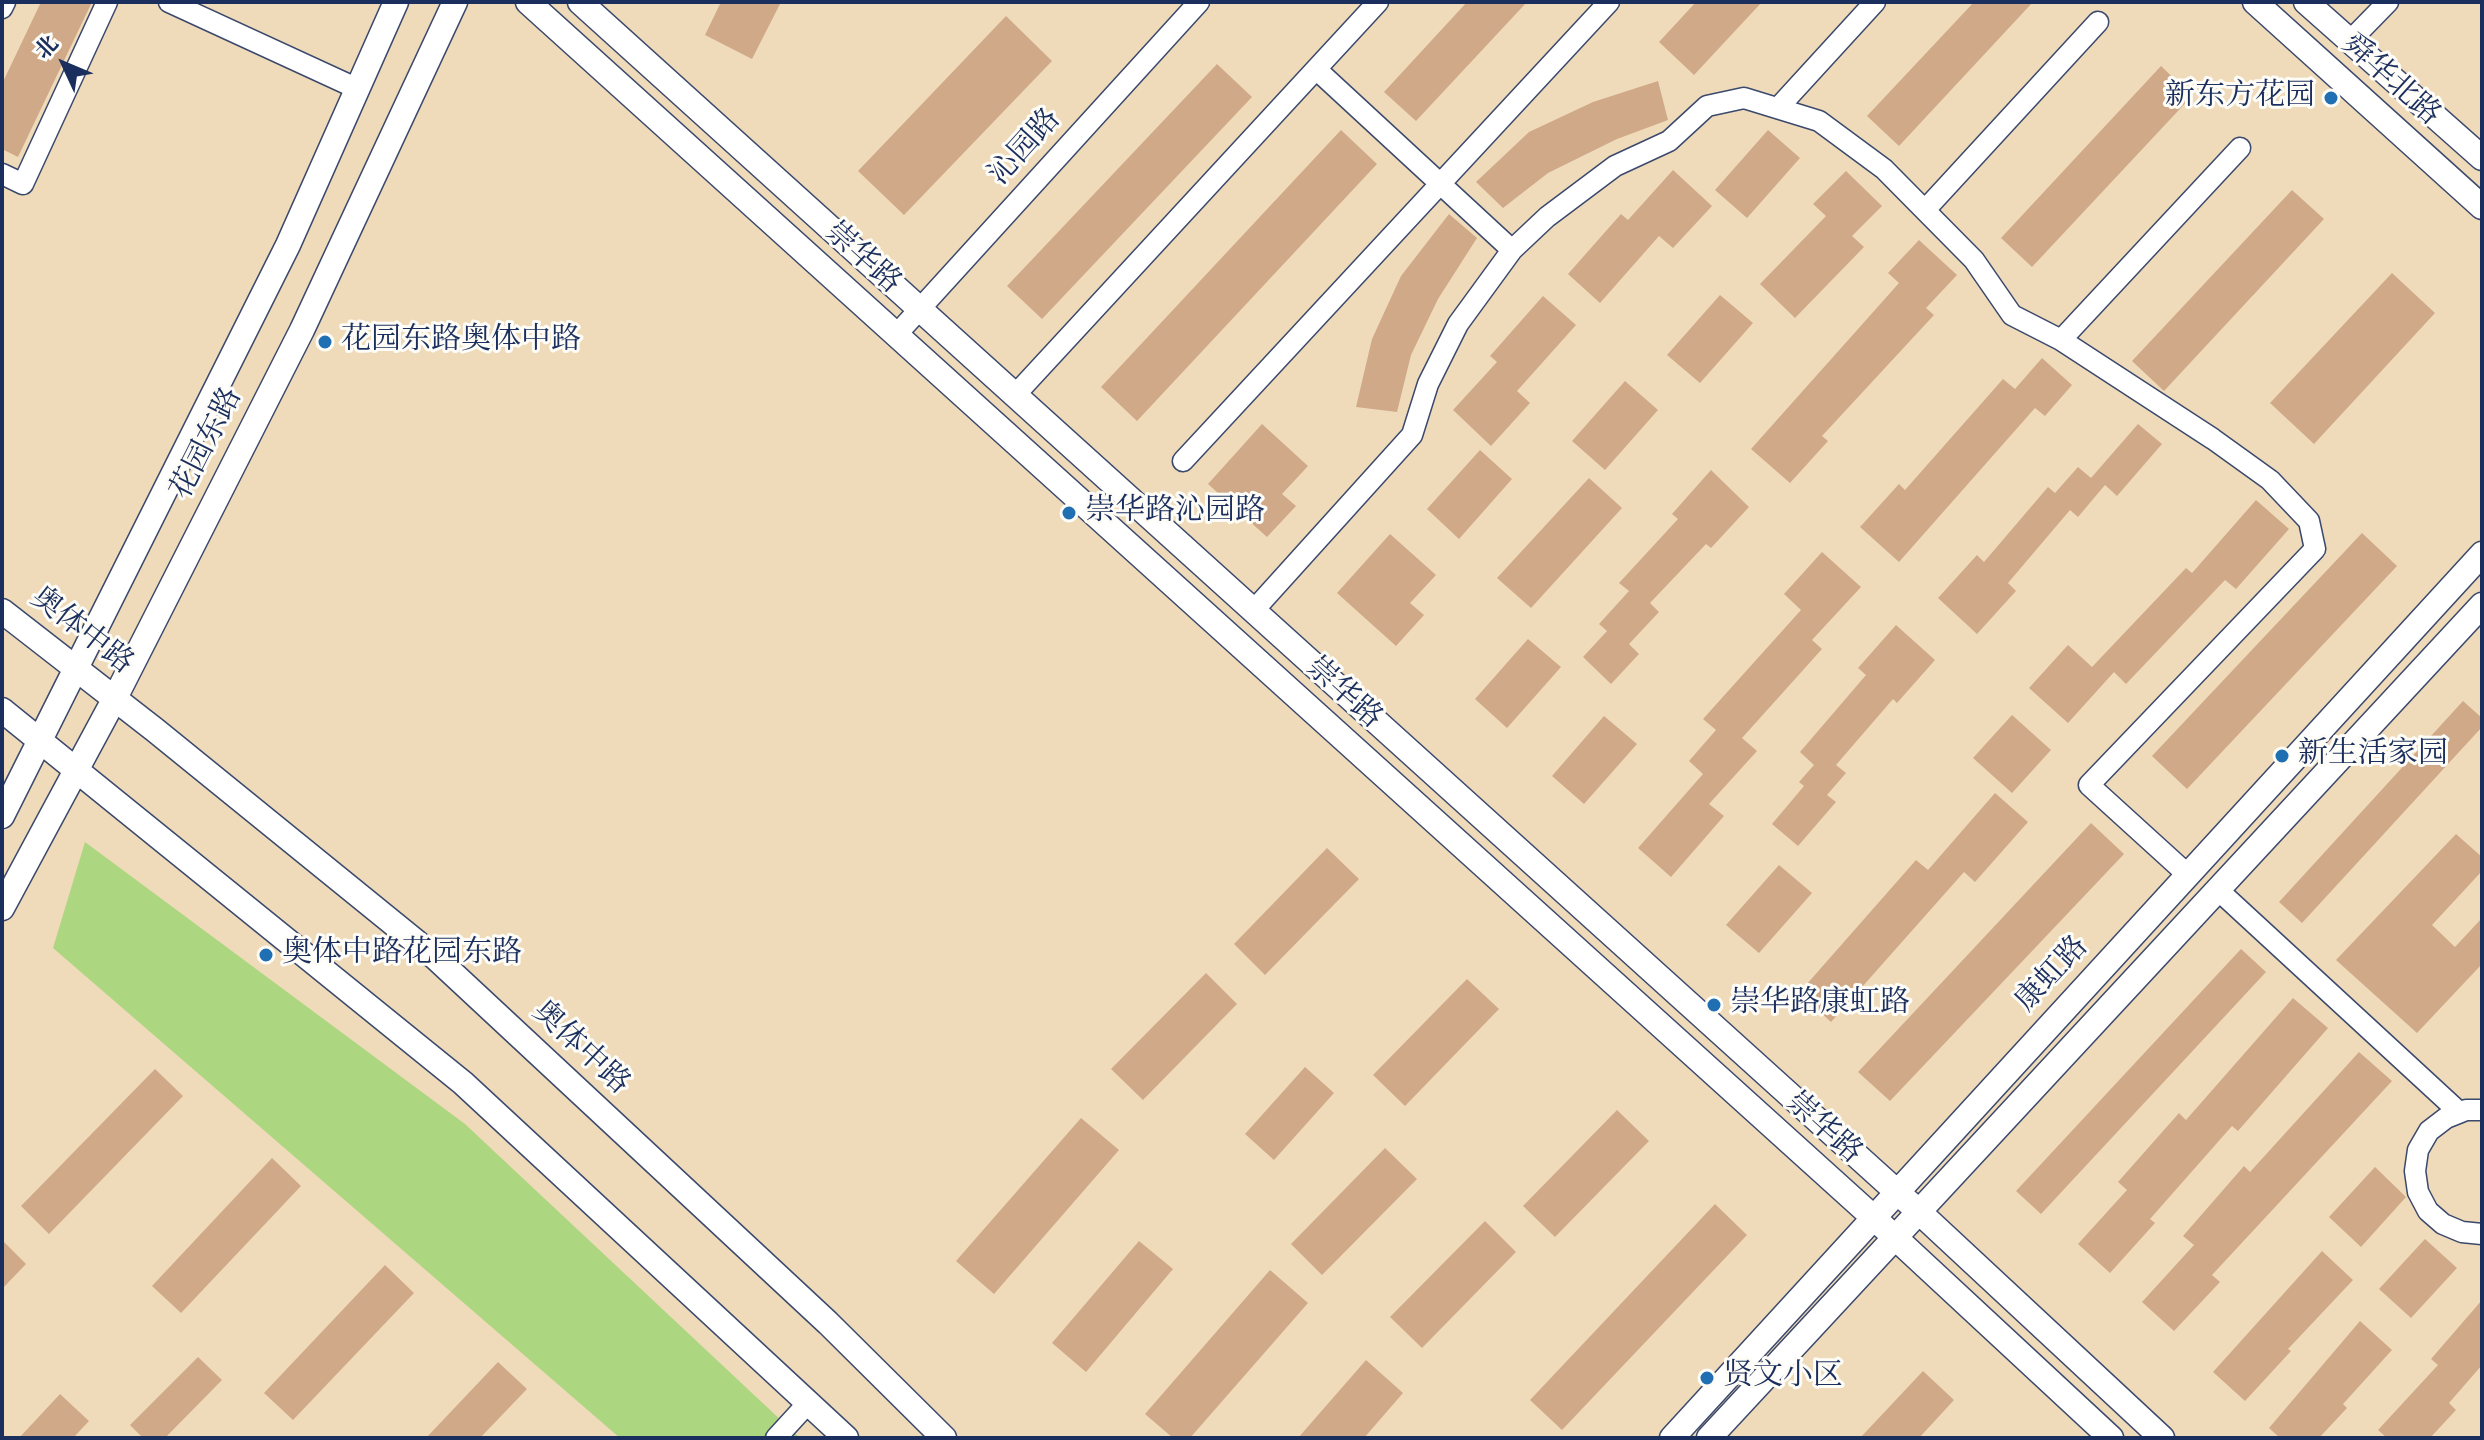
<!DOCTYPE html>
<meta charset="utf-8">
<style>
body{margin:0}
#map{position:relative;width:2484px;height:1440px;overflow:hidden;background:#efdbba;font-family:"IM FELL Double Pica","Noto Serif SC",serif}
canvas{display:block}
.frame{position:absolute;inset:0;border:4px solid #1b2f5e;pointer-events:none}
.north{position:absolute;left:24px;top:24px;width:80px;height:80px;-webkit-text-stroke:6px #fdfcf7;paint-order:stroke;rotate:314deg;font-size:22px;font-weight:700;line-height:32px;text-align:center;color:#1b2f5e}
.north::after{content:'';display:block;margin:auto;width:28px;height:36px;background:#1b2f5e;clip-path:polygon(50% 0,100% 100%,50% 72%,0 100%)}
</style>
<div id="map">
<canvas width="2484" height="1440"></canvas>
<div class="frame"></div>
<div class="north">北</div>
</div>
<script>
const ctx = document.querySelector('canvas').getContext('2d');
ctx.lineJoin = 'round';
function fillPath(path, color) { ctx.fillStyle = color; ctx.fill(path, 'evenodd'); }
const poly = rows => new Path2D(rows.map(r => 'M' + r).join(''));
function strokePath(path, color, width, dash) { ctx.strokeStyle = color; ctx.lineWidth = width; ctx.lineCap = dash ? 'butt' : 'round'; ctx.setLineDash(dash || []); ctx.stroke(path); }
function label(font, color, halo, rows, align = 'center') {
  ctx.font = font + ' "IM FELL Double Pica","Noto Serif SC",serif'; ctx.lineWidth = 6; ctx.setLineDash([]); ctx.textBaseline = 'middle'; ctx.strokeStyle = halo; ctx.fillStyle = color; for (const [text, x, y, turn = 0] of rows) {
    ctx.save(); ctx.translate(x, y); ctx.rotate((+turn || 0) * Math.PI / 180); ctx.textAlign = isNaN(turn) ? turn : align; if (halo) ctx.strokeText(text, 0, 0); ctx.fillText(text, 0, 0); ctx.restore();
  }
}
fillPath(poly([
 [85,842,465,1124,800,1438,620,1438,53,948]
]), '#add680');
fillPath(poly([
 [41,2,92,2,18,157,2,149,2,84],
 [721,2,781,2,752,59,705,35],
 [1467,2,1527,2,1416,121,1384,92],
 [1696,2,1762,2,1694,75,1659,42],
 [1974,2,2033,2,1899,146,1867,116],
 [1006,16,1052,61,904,215,858,171],
 [1217,64,1252,97,1042,319,1007,286],
 [2161,66,2192,96,2032,267,2001,238],
 [1658,81,1668,120,1617,139,1548,173,1503,208,1476,182,1529,132,1593,102],
 [1341,130,1377,164,1137,421,1101,387],
 [1768,130,1800,158,1747,218,1715,190],
 [1673,170,1712,206,1673,248,1659,236,1600,303,1568,274,1621,214,1628,220],
 [1846,171,1882,206,1852,236,1864,247,1795,318,1760,284,1826,216,1813,204],
 [2292,190,2324,219,2164,391,2132,361],
 [1449,214,1477,238,1438,299,1411,355,1397,412,1356,407,1372,339,1401,276],
 [1919,240,1957,275,1926,308,1934,315,1822,436,1828,441,1790,483,1751,449,1899,283,1888,273],
 [2392,273,2435,313,2314,444,2270,403],
 [1720,295,1753,323,1700,383,1667,355],
 [1543,296,1576,325,1517,391,1530,403,1491,446,1453,410,1497,362,1490,356],
 [2042,358,2072,385,2045,416,2035,408,1899,562,1860,527,1899,484,1905,490,2003,379,2015,389],
 [1625,381,1658,410,1605,470,1572,441],
 [1262,424,1308,466,1282,494,1296,506,1267,537,1208,484],
 [2138,424,2162,444,2117,496,2105,485,2078,517,2070,510,2008,583,2016,591,1977,634,1938,598,1977,555,1984,562,2048,487,2055,493,2078,467,2091,478],
 [1480,450,1512,479,1459,539,1427,509],
 [1711,470,1749,507,1711,548,1706,544,1650,603,1659,612,1629,644,1639,654,1611,684,1583,657,1607,631,1599,624,1629,591,1619,583,1678,519,1672,514],
 [1589,478,1622,508,1531,608,1497,578],
 [2256,500,2289,529,2236,589,2225,580,2126,684,2114,672,2068,723,2029,688,2068,645,2092,667,2186,568,2192,573],
 [2362,533,2397,566,2187,789,2152,756],
 [1390,534,1436,575,1410,603,1424,615,1396,646,1337,593],
 [1822,552,1861,587,1812,640,1822,649,1742,738,1757,751,1709,804,1724,816,1671,877,1638,848,1703,774,1689,761,1716,730,1703,719,1801,610,1784,594],
 [1896,625,1935,660,1897,703,1893,699,1836,765,1846,773,1827,795,1836,802,1798,846,1772,824,1804,786,1799,782,1814,765,1800,752,1866,675,1858,668],
 [1528,639,1561,667,1507,728,1475,699],
 [2463,701,2482,718,2482,727,2302,923,2279,902],
 [2012,715,2051,750,2012,793,1973,758],
 [1604,716,1637,744,1584,804,1552,776],
 [1995,793,2028,822,1975,882,1964,872,1831,1022,1799,993,1916,860,1928,870],
 [2091,823,2124,854,1890,1101,1858,1072],
 [2456,834,2482,857,2482,871,2432,925,2455,947,2482,918,2482,964,2417,1033,2336,960],
 [1327,848,1359,879,1265,975,1234,944],
 [1779,865,1812,893,1759,953,1726,925],
 [2241,949,2266,972,2041,1214,2016,1191],
 [1206,973,1237,1004,1143,1100,1111,1069],
 [1467,979,1499,1009,1405,1106,1373,1075],
 [2293,998,2328,1028,2238,1131,2232,1126,2150,1219,2155,1223,2110,1273,2078,1244,2127,1190,2118,1182,2179,1113,2186,1120],
 [2359,1052,2392,1081,2212,1275,2220,1282,2174,1331,2142,1302,2194,1245,2183,1236,2244,1166,2250,1172],
 [1305,1067,1334,1093,1274,1160,1245,1134],
 [155,1069,183,1096,49,1234,21,1206],
 [1617,1110,1649,1141,1555,1237,1523,1206],
 [1081,1118,1119,1150,994,1294,956,1261],
 [1385,1148,1417,1179,1322,1275,1291,1244],
 [272,1158,301,1186,181,1313,152,1286],
 [2375,1167,2406,1197,2361,1247,2329,1217],
 [1715,1204,1747,1235,1562,1430,1530,1400],
 [1485,1221,1516,1252,1422,1348,1390,1317],
 [2425,1239,2457,1268,2411,1318,2379,1289],
 [2,1240,26,1264,2,1289],
 [1139,1241,1173,1269,1086,1372,1052,1343],
 [2322,1251,2353,1280,2288,1349,2291,1351,2245,1401,2213,1372],
 [385,1265,414,1293,293,1420,264,1393],
 [1270,1270,1308,1303,1190,1438,1173,1438,1145,1414],
 [2482,1300,2482,1365,2449,1403,2456,1410,2430,1438,2387,1438,2378,1430,2438,1365,2431,1359],
 [2360,1321,2392,1350,2343,1404,2347,1408,2319,1438,2280,1438,2269,1428],
 [198,1357,222,1380,165,1438,143,1438,130,1425],
 [1366,1360,1403,1393,1364,1438,1298,1438],
 [498,1362,527,1389,480,1438,426,1438],
 [1923,1371,1954,1400,1919,1438,1860,1438],
 [60,1394,89,1421,73,1438,19,1438]
]), '#d0a988');
const minor = poly([
 [169,2,358,89],
 [2,8,5,2],
 [2350,41,2388,2],
 [1316,69,1512,250],
 [1778,108,1875,2],
 [2,174,23,184,107,2],
 [1925,210,2098,22],
 [897,334,1199,2],
 [2061,340,2240,148],
 [1016,394,1378,2],
 [1183,461,1609,2],
 [1254,610,1412,435,1428,384,1458,324,1512,250,1547,217,1615,166,1669,141,1707,106,1744,98,1819,121,1884,169,1974,260,2012,315,2061,340,2213,439,2270,480,2309,521,2315,549,2089,785,2188,875],
 [2217,889,2459,1112],
 [2482,1110,2466,1110,2446,1118,2429,1131,2418,1150,2415,1171,2418,1192,2428,1211,2443,1224,2462,1232,2482,1234],
 [776,1438,809,1402]
]);
const major = poly([
 [528,2,1874,1218,2111,1438],
 [580,2,1917,1210,2162,1438],
 [2255,2,2482,207],
 [2306,2,2482,158],
 [2,611,155,730,436,958,828,1323,944,1438],
 [2,710,463,1083,846,1438],
 [2,816,288,245,396,2],
 [2,908,115,698,302,330,455,2],
 [1672,1438,2482,554],
 [1709,1438,2482,605]
]);
strokePath(minor, '#3b496c', 23);
strokePath(major, '#3b496c', 27);
strokePath(minor, '#fff', 20);
strokePath(major, '#fff', 24);
for (const [x, y, r, color] of [
 [2331,98,8,"#1f6fb2"],
 [325,342,8,"#1f6fb2"],
 [1069,513,8,"#1f6fb2"],
 [2282,756,8,"#1f6fb2"],
 [266,955,8,"#1f6fb2"],
 [1714,1005,8,"#1f6fb2"],
 [1707,1378,8,"#1f6fb2"]
]) { const dot = new Path2D(); dot.arc(x, y, r, 0, 2 * Math.PI); ctx.fillStyle = color; ctx.fill(dot); strokePath(dot, '#fdfcf7', 3); }
label('30px', '#1b2f5e', '#fdfcf7', [
 ["舜华北路",2390,81,42],
 ["沁园路",1026,148,-48],
 ["崇华路",862,259,42],
 ["花园东路",208,444,-63],
 ["奥体中路",81,632,38],
 ["崇华路",1343,694,42],
 ["康虹路",2053,975,-47],
 ["奥体中路",580,1049,43],
 ["崇华路",1823,1129,42]
]);
label('30px', '#1b2f5e', '#fdfcf7', [
 ["新东方花园",2315,98,"right"],
 ["花园东路奥体中路",341,342],
 ["崇华路沁园路",1085,513],
 ["新生活家园",2298,756],
 ["奥体中路花园东路",282,955],
 ["崇华路康虹路",1730,1005],
 ["贤文小区",1723,1378]
], 'left');
</script>
